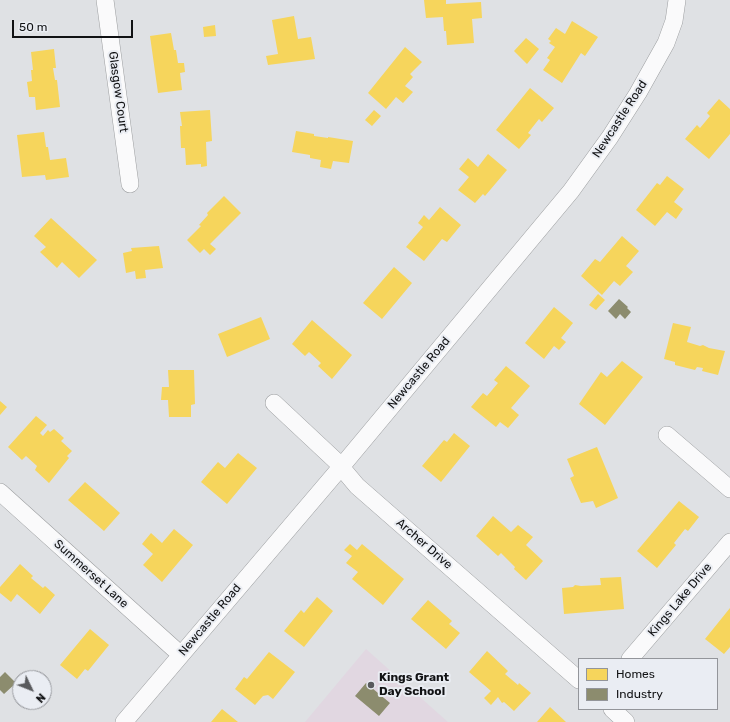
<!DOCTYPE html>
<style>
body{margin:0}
#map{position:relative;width:730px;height:722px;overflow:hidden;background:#dfe1e4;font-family:Rubik,sans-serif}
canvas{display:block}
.legend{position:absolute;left:578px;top:658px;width:140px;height:52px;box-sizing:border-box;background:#eaedf3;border:1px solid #93959a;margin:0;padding:5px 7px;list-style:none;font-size:12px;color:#111214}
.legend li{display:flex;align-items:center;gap:8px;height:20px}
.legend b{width:20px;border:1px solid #93959a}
.north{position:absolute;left:12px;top:670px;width:40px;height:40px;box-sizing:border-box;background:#eaedf3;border:1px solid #93959a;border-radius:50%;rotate:133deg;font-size:11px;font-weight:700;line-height:16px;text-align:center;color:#111214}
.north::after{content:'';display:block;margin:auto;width:14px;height:18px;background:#595a5d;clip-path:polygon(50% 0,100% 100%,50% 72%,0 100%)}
.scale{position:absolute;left:12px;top:20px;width:121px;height:18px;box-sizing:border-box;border:2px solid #111214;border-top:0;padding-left:5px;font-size:12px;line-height:14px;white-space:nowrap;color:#111214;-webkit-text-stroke:3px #eaedf3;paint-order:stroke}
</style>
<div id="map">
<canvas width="730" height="722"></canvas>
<ul class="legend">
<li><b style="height:11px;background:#f6d55c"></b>Homes</li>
<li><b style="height:11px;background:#8c8c6e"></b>Industry</li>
</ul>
<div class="north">N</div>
<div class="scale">50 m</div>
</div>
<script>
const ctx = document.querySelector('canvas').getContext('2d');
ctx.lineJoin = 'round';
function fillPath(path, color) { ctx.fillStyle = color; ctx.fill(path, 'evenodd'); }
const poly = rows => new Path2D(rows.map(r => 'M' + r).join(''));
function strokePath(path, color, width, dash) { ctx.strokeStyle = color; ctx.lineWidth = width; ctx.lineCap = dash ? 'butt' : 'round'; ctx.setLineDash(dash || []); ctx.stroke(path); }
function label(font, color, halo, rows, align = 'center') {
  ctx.font = font + ' Rubik,sans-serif'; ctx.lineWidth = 4; ctx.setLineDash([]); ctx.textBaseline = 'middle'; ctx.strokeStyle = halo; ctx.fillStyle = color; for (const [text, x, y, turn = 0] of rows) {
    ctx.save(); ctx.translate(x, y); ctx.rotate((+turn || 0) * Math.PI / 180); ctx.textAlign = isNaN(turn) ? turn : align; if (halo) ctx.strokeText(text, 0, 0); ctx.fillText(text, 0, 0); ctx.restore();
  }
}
fillPath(poly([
 [366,649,448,722,305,722]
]), '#e1d7e1');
fillPath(poly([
 [424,0,446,0,446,4,481,2,482,18,472,19,474,43,447,45,446,31,444,31,443,17,426,18],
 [294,16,298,39,311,37,315,59,268,65,266,56,278,54,272,20],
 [572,21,598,37,585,56,581,53,562,83,543,70,550,60,547,58,555,47,549,43,551,41,548,39,556,28,565,34],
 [215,25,216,36,204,37,203,27],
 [171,33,174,50,176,50,178,63,184,63,185,72,180,73,182,90,158,93,150,36],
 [526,38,539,49,527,64,514,51],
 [405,47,422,62,410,74,413,77,405,86,413,92,403,103,396,97,386,109,368,93],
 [54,49,56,68,53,68,55,80,57,80,60,107,36,110,35,97,29,97,27,82,32,81,31,70,33,70,31,52],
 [530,88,554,108,542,122,539,119,528,133,531,135,519,149,496,130],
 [719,99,730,109,730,134,709,159,685,139,697,125,700,128,710,116,707,113],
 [210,110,212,141,206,142,207,166,201,167,201,164,186,165,185,148,181,148,180,126,182,126,180,112],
 [374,110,381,116,372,126,365,120],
 [296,131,314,134,314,136,328,138,328,137,353,141,349,163,333,161,331,169,320,167,321,160,310,158,310,155,292,152],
 [44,132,46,147,48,147,50,160,66,158,69,177,46,180,45,175,22,177,17,135],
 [488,154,507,170,485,196,483,194,475,203,458,190,469,177,459,169,468,158,478,167],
 [667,176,684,189,674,202,683,209,676,219,667,212,655,226,636,210,657,183,660,185],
 [224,196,241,213,210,244,216,249,210,255,204,249,200,253,187,240,201,226,199,225,208,215,207,213],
 [440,207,461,225,447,242,442,239,424,261,406,247,423,227,418,223,424,215,429,220],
 [51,218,97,260,79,278,62,262,57,268,40,252,46,247,34,236],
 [622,236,639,251,626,266,633,272,620,286,614,281,602,295,581,276,595,259,600,262],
 [159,246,163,268,145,270,146,278,136,279,135,271,126,273,123,253,132,251,131,248],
 [394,267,412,283,382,319,363,303],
 [598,294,605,300,596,310,589,305],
 [554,307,573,323,561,338,566,342,559,350,554,346,544,359,525,343],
 [261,317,270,339,227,357,218,334],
 [312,320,352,355,332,379,318,366,321,363,309,352,305,356,292,344],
 [673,323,691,327,687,342,700,346,703,345,709,348,725,351,718,375,702,371,703,368,697,367,695,370,675,365,675,362,664,359],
 [622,361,643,377,605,425,579,404,601,372,607,377],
 [506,366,530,386,511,408,519,415,508,428,500,422,496,427,471,407,483,393,487,396,498,383,494,380],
 [168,370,194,370,195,404,191,405,191,417,169,417,168,400,161,400,162,387,169,387],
 [0,401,7,407,0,415],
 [36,416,47,425,40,433,43,436,48,430,50,432,54,429,64,438,61,441,72,451,67,456,69,458,49,483,35,470,37,466,26,456,22,460,8,447],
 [454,433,470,446,441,482,422,466,444,440,447,442],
 [597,447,618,498,596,508,593,501,581,503,570,478,574,476,567,459],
 [238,453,257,468,227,504,201,482,218,462,225,468],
 [85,482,120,513,104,531,68,500],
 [679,501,699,517,688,531,685,529,674,543,676,545,657,568,637,551],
 [493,516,511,532,518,525,533,537,526,545,543,561,526,580,514,569,515,567,501,553,498,556,476,536],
 [174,529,193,545,162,582,143,565,153,554,142,544,151,533,162,543],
 [350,544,357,550,362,544,404,579,383,605,352,579,358,572,346,563,352,556,344,550],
 [20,564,33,576,31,578,43,588,45,586,55,595,40,614,17,594,11,602,0,593,0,587],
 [621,577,624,609,564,614,562,588,573,587,575,585,581,586,601,585,600,578],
 [317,597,333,611,304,647,284,631,301,610,304,613],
 [428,600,452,621,449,624,460,633,446,649,411,619],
 [730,608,730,647,724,654,705,639],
 [90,629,109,645,88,671,85,669,77,679,60,665],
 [487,651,508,671,505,674,518,685,519,683,531,693,514,711,504,702,502,703,498,697,491,705,484,698,491,691,469,672],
 [269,652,295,672,273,699,268,695,263,696,255,705,235,689,244,677,247,679],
 [550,707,566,722,537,722],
 [222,709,238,722,211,722]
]), '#f6d55c');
fillPath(poly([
 [619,299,628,307,627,308,631,312,625,319,620,314,616,319,608,311],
 [5,672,16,683,4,694,0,690,0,677],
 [366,683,390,703,379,716,355,696]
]), '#8c8c6e');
const street = poly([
 [105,0,130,184],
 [274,403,336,461,357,486,579,680],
 [667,435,730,489],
 [0,492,181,655],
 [630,659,730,542],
 [612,709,626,722],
 [124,722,341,467,571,191,610,137,638,93,666,43,674,21,677,0]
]);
strokePath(street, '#9b9d9f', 18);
strokePath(street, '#fafafb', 17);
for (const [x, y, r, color] of [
 [371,685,4,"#595a5d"]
]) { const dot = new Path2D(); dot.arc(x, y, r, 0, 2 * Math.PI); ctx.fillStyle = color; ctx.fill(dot); strokePath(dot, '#eaedf3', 1.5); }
label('12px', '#111214', '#eaedf3', [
 ["Glasgow Court",118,92,82],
 ["Newcastle Road",620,119,-57],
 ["Newcastle Road",419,373,-50],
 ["Archer Drive",424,544,41],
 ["Summerset Lane",91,574,42],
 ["Kings Lake Drive",680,600,-50],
 ["Newcastle Road",210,620,-50]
]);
label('bold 12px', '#111214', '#eaedf3', [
 ["Kings Grant",379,678],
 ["Day School",379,692]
], 'left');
</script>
